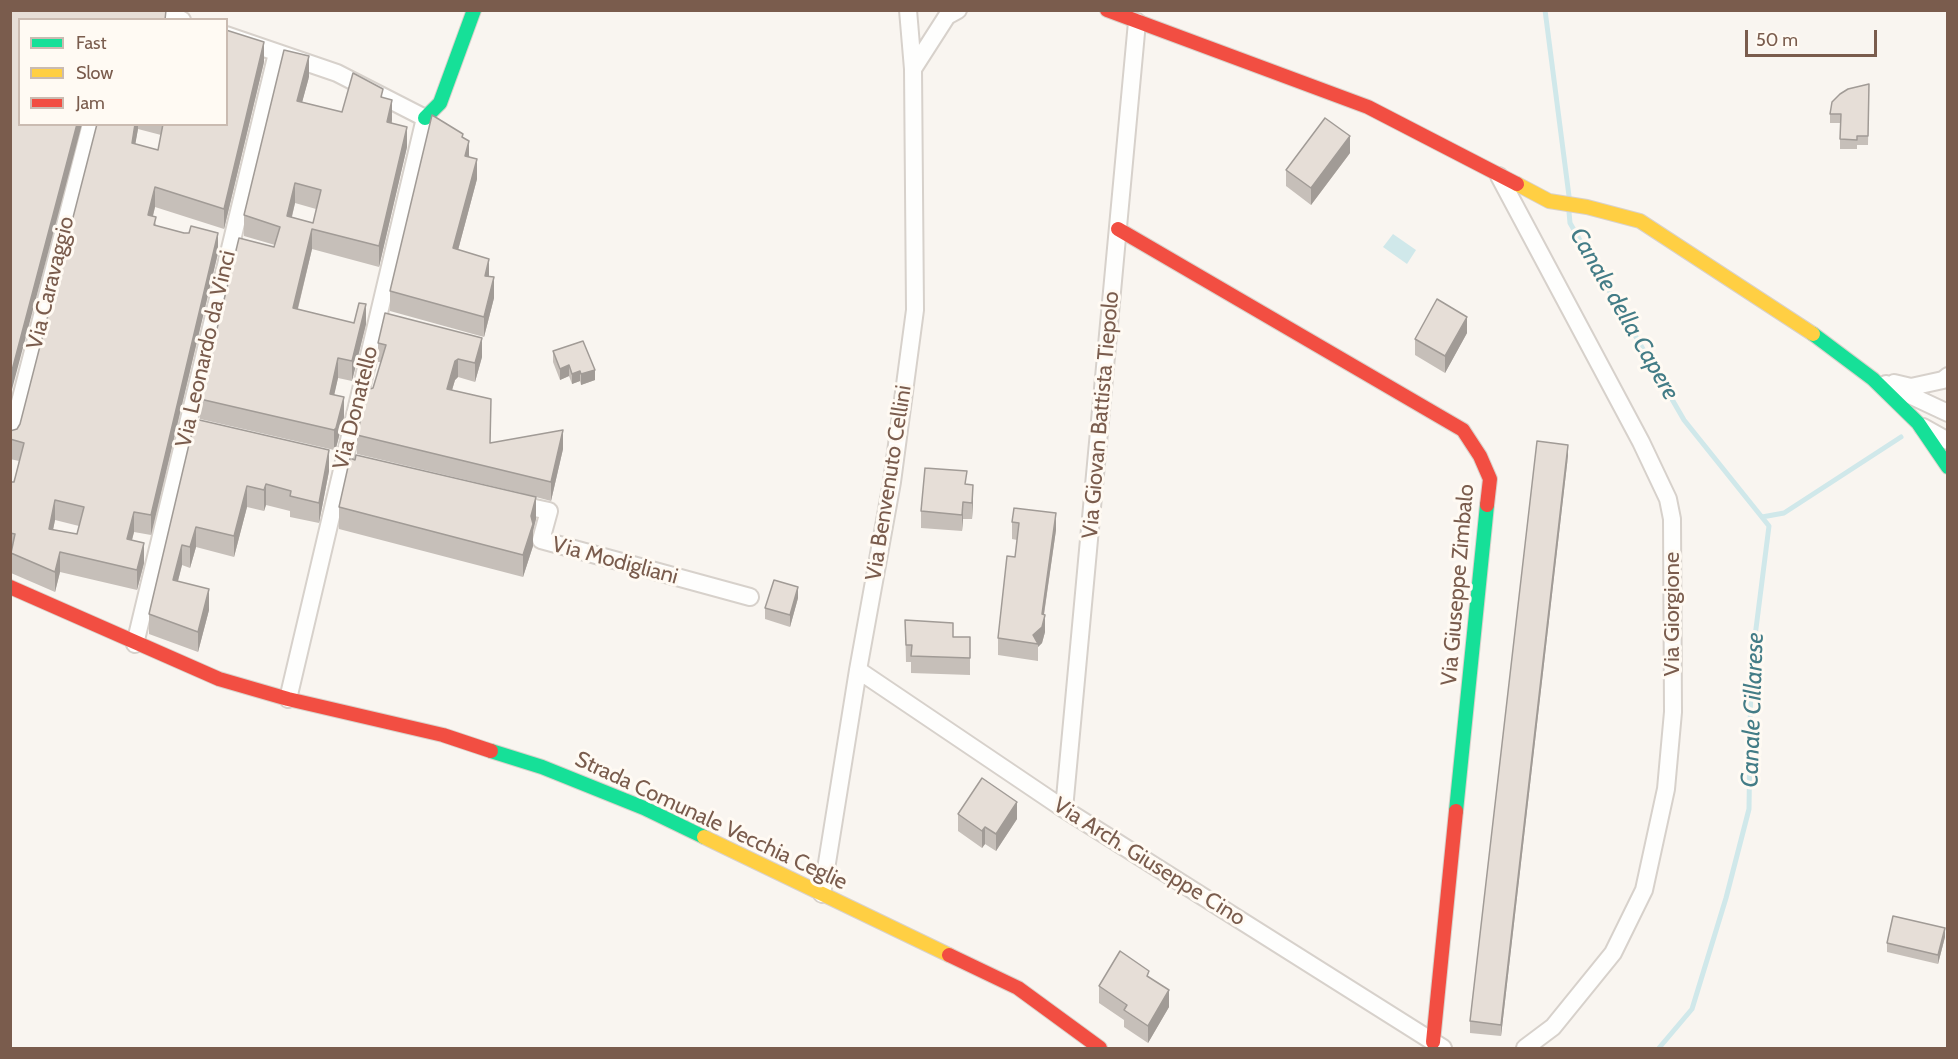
<!DOCTYPE html>
<style>
body{margin:0}
#map{position:relative;width:1958px;height:1059px;overflow:hidden;background:#f9f5f0;font-family:Cabin,sans-serif}
canvas{display:block}
.frame{position:absolute;inset:0;border:12px solid #7a5c4d;pointer-events:none}
.legend{position:absolute;left:18px;top:18px;width:210px;height:108px;box-sizing:border-box;background:#fffaf3;border:2px solid #cabbb1;margin:0;padding:8px 10px;list-style:none;font-size:18px;color:#7a5c4d}
.legend li{display:flex;align-items:center;gap:12px;height:30px}
.legend b{width:30px;border:2px solid #cabbb1}
.scale{position:absolute;left:1745px;top:30px;width:132px;height:27px;box-sizing:border-box;border:3px solid #7a5c4d;border-top:0;padding-left:8px;font-size:18px;line-height:21px;white-space:nowrap;color:#7a5c4d;-webkit-text-stroke:4px #fffaf3;paint-order:stroke}
</style>
<div id="map">
<canvas width="1958" height="1059"></canvas>
<div class="frame"></div>
<ul class="legend">
<li><b style="height:8px;background:#16e098"></b>Fast</li>
<li><b style="height:8px;background:#ffcf43"></b>Slow</li>
<li><b style="height:8px;background:#f24e42"></b>Jam</li>
</ul>
<div class="scale">50 m</div>
</div>
<script>
const ctx = document.querySelector('canvas').getContext('2d');
ctx.lineJoin = 'round';
function fillPath(path, color) { ctx.fillStyle = color; ctx.fill(path, 'evenodd'); }
const poly = rows => new Path2D(rows.map(r => 'M' + r).join(''));
function strokePath(path, color, width, dash) { ctx.strokeStyle = color; ctx.lineWidth = width; ctx.lineCap = dash ? 'butt' : 'round'; ctx.setLineDash(dash || []); ctx.stroke(path); }
function label(font, color, halo, rows, align = 'center') {
  ctx.font = font + ' Cabin,sans-serif'; ctx.lineWidth = 6; ctx.setLineDash([]); ctx.textBaseline = 'middle'; ctx.strokeStyle = halo; ctx.fillStyle = color; for (const [text, x, y, turn = 0] of rows) {
    ctx.save(); ctx.translate(x, y); ctx.rotate((+turn || 0) * Math.PI / 180); ctx.textAlign = isNaN(turn) ? turn : align; if (halo) ctx.strokeText(text, 0, 0); ctx.fillText(text, 0, 0); ctx.restore();
  }
}
fillPath(poly([
 [1393,234,1416,250,1407,264,1383,247]
]), '#d0e8ea');
strokePath(poly([
 [1545,10,1569,196],
 [1569,212,1570,223,1684,420,1769,526,1751,668,1749,809,1726,898,1692,1009,1659,1048],
 [1762,517,1784,513,1901,437]
]), '#d0e8ea', 5);
const street = poly([
 [156,10,182,20],
 [226,35,337,73,425,118,288,699],
 [913,69,947,16,958,10],
 [1499,176,1641,442,1668,499,1672,519,1673,712,1666,789,1644,890,1613,953,1553,1027,1525,1048],
 [1894,383,1911,387,1943,380,1948,376],
 [1886,384,1948,413],
 [1923,427,1948,441],
 [10,441,91,124],
 [516,504,549,511,541,540,750,597],
 [135,644,277,53],
 [858,670,1064,809,1443,1048],
 [1064,809,1137,22],
 [822,894,858,670,892,482,915,310,913,69,908,10]
]);
const fast = poly([
 [425,118,440,103,474,10],
 [1813,334,1873,379,1918,423,1948,467],
 [491,751,542,767,644,808,704,837],
 [1456,811,1487,505]
]);
const slow = poly([
 [1517,184,1549,201,1587,207,1640,221,1813,334],
 [704,837,949,955]
]);
const jam = poly([
 [1107,10,1368,107,1517,184],
 [1118,229,1463,430,1480,456,1490,479,1487,505],
 [10,587,219,679,288,699,443,735,491,751],
 [949,955,1018,988,1100,1048],
 [1433,1042,1456,811]
]);
strokePath(street, '#d7d1cb', 20);
strokePath(fast, '#d9d2cb', 16);
strokePath(slow, '#d9d2cb', 16);
strokePath(jam, '#d9d2cb', 16);
strokePath(street, '#fefefd', 16);
strokePath(fast, '#16e098', 14);
strokePath(slow, '#ffcf43', 14);
strokePath(jam, '#f24e42', 14);
fillPath(poly([
 [264,62,224,229,155,207,153,216,156,225,218,253,151,535,134,532,132,540,144,563,137,590,60,572,55,592,11,573,10,482,14,482,19,461,10,459,10,431,17,429,20,424,97,124,226,124],
 [138,129,161,135,158,150,135,144],
 [55,520,79,526,77,534,53,530],
 [309,77,302,102,342,112,383,97,392,120,392,123,407,147,379,267,312,249,298,309,354,323,366,324,352,381,338,378,334,394,344,417,336,448,334,450,200,419,200,399,275,245,244,236,244,215],
 [295,203,316,209,313,223,292,217],
 [1869,84,1868,145,1857,145,1857,149,1840,149,1840,123,1830,123,1830,114],
 [463,137,477,179,458,250,489,277,494,298,484,337,390,311,390,291],
 [1350,153,1311,205,1286,186,1286,170],
 [1467,333,1445,373,1415,355,1415,339],
 [378,343,482,357,475,382,458,377,455,380,452,390,491,418,490,443,563,449,551,501,536,497,536,519,533,531,533,546,523,577,339,529,339,507,521,493,357,454,357,435,373,388,381,362,378,362],
 [553,351,595,380,581,385,580,381,572,384,569,376,560,380,553,362],
 [195,419,329,471,319,523,290,517,290,511,266,505,264,511,247,507,234,557,196,547,190,568,182,565,178,581,209,610,198,652,149,634,149,614],
 [1568,456,1501,1036,1470,1033,1470,1021],
 [967,484,973,502,972,519,963,519,962,531,921,528,921,511],
 [1012,522,1056,530,1044,615,1045,632,1042,643,1038,647,1038,661,998,655,998,638,1015,557,1017,540,1012,539],
 [798,598,790,627,765,619,765,608],
 [905,620,953,637,970,637,970,675,911,673,911,662,906,662],
 [958,814,1017,819,996,851,985,844,982,848,958,831],
 [1945,937,1938,964,1887,952,1887,943],
 [1149,977,1169,1007,1148,1043,1124,1027,1124,1020,1099,1003,1099,986]
]), '#c6bfb9');
fillPath(poly([
 [264,42,264,62,224,229,224,209],
 [309,56,309,77,297,121,297,101],
 [392,100,392,120,387,142,387,122],
 [77,124,82,124,10,397,10,378],
 [135,124,138,124,138,129,132,163,132,143],
 [407,127,407,147,379,267,379,246],
 [1350,136,1350,153,1311,205,1311,188],
 [469,141,469,162,465,156],
 [477,159,477,179,453,269,453,248],
 [295,183,295,203,287,236,287,216],
 [155,187,155,207,148,235,148,215],
 [312,229,312,249,293,328,293,308],
 [218,233,218,253,151,535,151,515],
 [489,259,489,279,485,276],
 [494,277,494,298,484,337,484,317],
 [366,304,366,324,352,381,352,361],
 [1467,317,1467,333,1445,373,1445,356],
 [482,338,482,357,475,382,475,363],
 [338,358,338,378,330,414,330,394],
 [458,359,458,377,455,380,447,407,447,389,455,361],
 [569,365,569,376,560,380,560,369],
 [595,370,595,380,581,385,581,374],
 [580,371,580,381,572,384,572,374],
 [344,397,344,417,336,448,334,450,334,430],
 [563,430,563,449,551,501,551,482],
 [1568,445,1568,456,1501,1036,1501,1025],
 [329,450,329,471,319,523,319,503],
 [266,484,266,505,264,511,264,490],
 [973,485,973,502,972,519,972,503],
 [247,486,247,507,234,557,234,536],
 [536,497,536,519,533,531,533,546,523,577,523,555,531,516],
 [55,500,55,520,49,549,49,529],
 [963,502,963,519,962,531,962,515],
 [134,512,134,532,127,559,127,539],
 [1056,513,1056,530,1042,627,1045,615,1045,632,1042,643,1038,647,1038,644,1033,635,1042,614],
 [196,527,196,547,190,568,190,547],
 [144,543,144,563,137,590,137,570],
 [182,545,182,565,173,600,173,580],
 [60,552,60,572,55,592,55,572],
 [798,587,798,598,790,627,790,615],
 [209,589,209,610,198,652,198,632],
 [1017,802,1017,819,996,851,996,834],
 [985,827,985,844,982,848,982,831],
 [1945,928,1945,937,1938,964,1938,955],
 [1169,990,1169,1007,1148,1043,1148,1026]
]), '#a19b96');
const building = poly([
 [10,10,166,10,165,20,20,20,20,124,77,124,10,378,10,10],
 [226,30,264,42,224,209,155,187,148,215,156,217,154,225,184,233,189,233,191,226,218,233,151,515,134,512,127,539,144,543,137,570,60,552,55,572,11,553,15,534,10,533,10,482,14,482,24,443,10,439,10,431,17,429,20,424,97,124,135,124,132,143,158,150,163,124,226,124,226,30],
 [55,500,84,507,77,534,49,529,55,500],
 [284,50,309,56,297,101,342,112,353,73,383,89,381,97,392,100,387,122,407,127,379,246,312,229,293,308,354,323,359,303,366,304,352,361,338,358,330,394,344,397,336,428,334,430,200,399,239,238,274,247,280,227,244,215,284,50],
 [295,183,321,190,313,223,287,216,295,183],
 [1869,84,1868,136,1857,136,1857,140,1840,139,1841,114,1830,114,1832,102,1840,94,1848,89,1869,84],
 [432,115,463,134,462,137,469,141,465,156,477,159,453,248,489,259,485,276,494,277,484,317,390,291,432,115],
 [1325,118,1350,136,1311,188,1286,170,1325,118],
 [1437,299,1467,317,1445,356,1415,339,1437,299],
 [385,313,482,338,475,363,458,359,455,361,447,389,491,399,490,443,563,430,551,482,357,435,367,390,373,388,386,345,378,343,385,313],
 [583,341,595,370,581,374,580,371,572,374,569,365,560,369,553,351,583,341],
 [195,419,329,450,319,503,290,496,291,491,266,484,264,490,247,486,234,536,196,527,190,547,182,545,173,580,209,589,198,632,149,614,195,419],
 [1537,441,1568,445,1501,1025,1470,1021,1537,441],
 [356,455,536,497,531,516,533,524,523,555,339,507,350,458,355,460,356,455],
 [925,468,967,471,965,484,973,485,972,503,963,502,962,515,921,511,925,468],
 [1014,508,1056,513,1042,614,1045,615,1042,627,1033,635,1038,644,998,638,1007,556,1015,557,1019,523,1012,522,1014,508],
 [774,580,798,587,790,615,765,608,774,580],
 [905,620,953,623,953,637,970,637,970,658,911,656,912,645,906,645,905,620],
 [982,778,1017,802,996,834,985,827,982,831,958,814,982,778],
 [1893,916,1945,928,1938,955,1887,943,1893,916],
 [1120,951,1149,971,1147,976,1169,990,1148,1026,1124,1010,1127,1005,1099,986,1120,951]
]);
fillPath(building, '#e6ded7');
strokePath(building, '#a19b96', 1.5);
label('22px', '#7a5c4d', '#fffaf3', [
 ["Via Caravaggio",51,283,-76],
 ["Via Leonardo da Vinci",206,349,-77],
 ["Via Donatello",356,408,-76],
 ["Via Giovan Battista Tiepolo",1101,415,-85],
 ["Via Benvenuto Cellini",889,483,-81],
 ["Via Modigliani",615,561,15],
 ["Via Giuseppe Zimbalo",1458,585,-85],
 ["Via Giorgione",1673,614,-90],
 ["Strada Comunale Vecchia Ceglie",711,821,25],
 ["Via Arch. Giuseppe Cino",1149,862,32]
]);
label('italic 24px', '#437c86', '#fffaf3', [
 ["Canale della Capere",1624,314,60],
 ["Canale Cillarese",1753,710,-88]
]);
</script>
